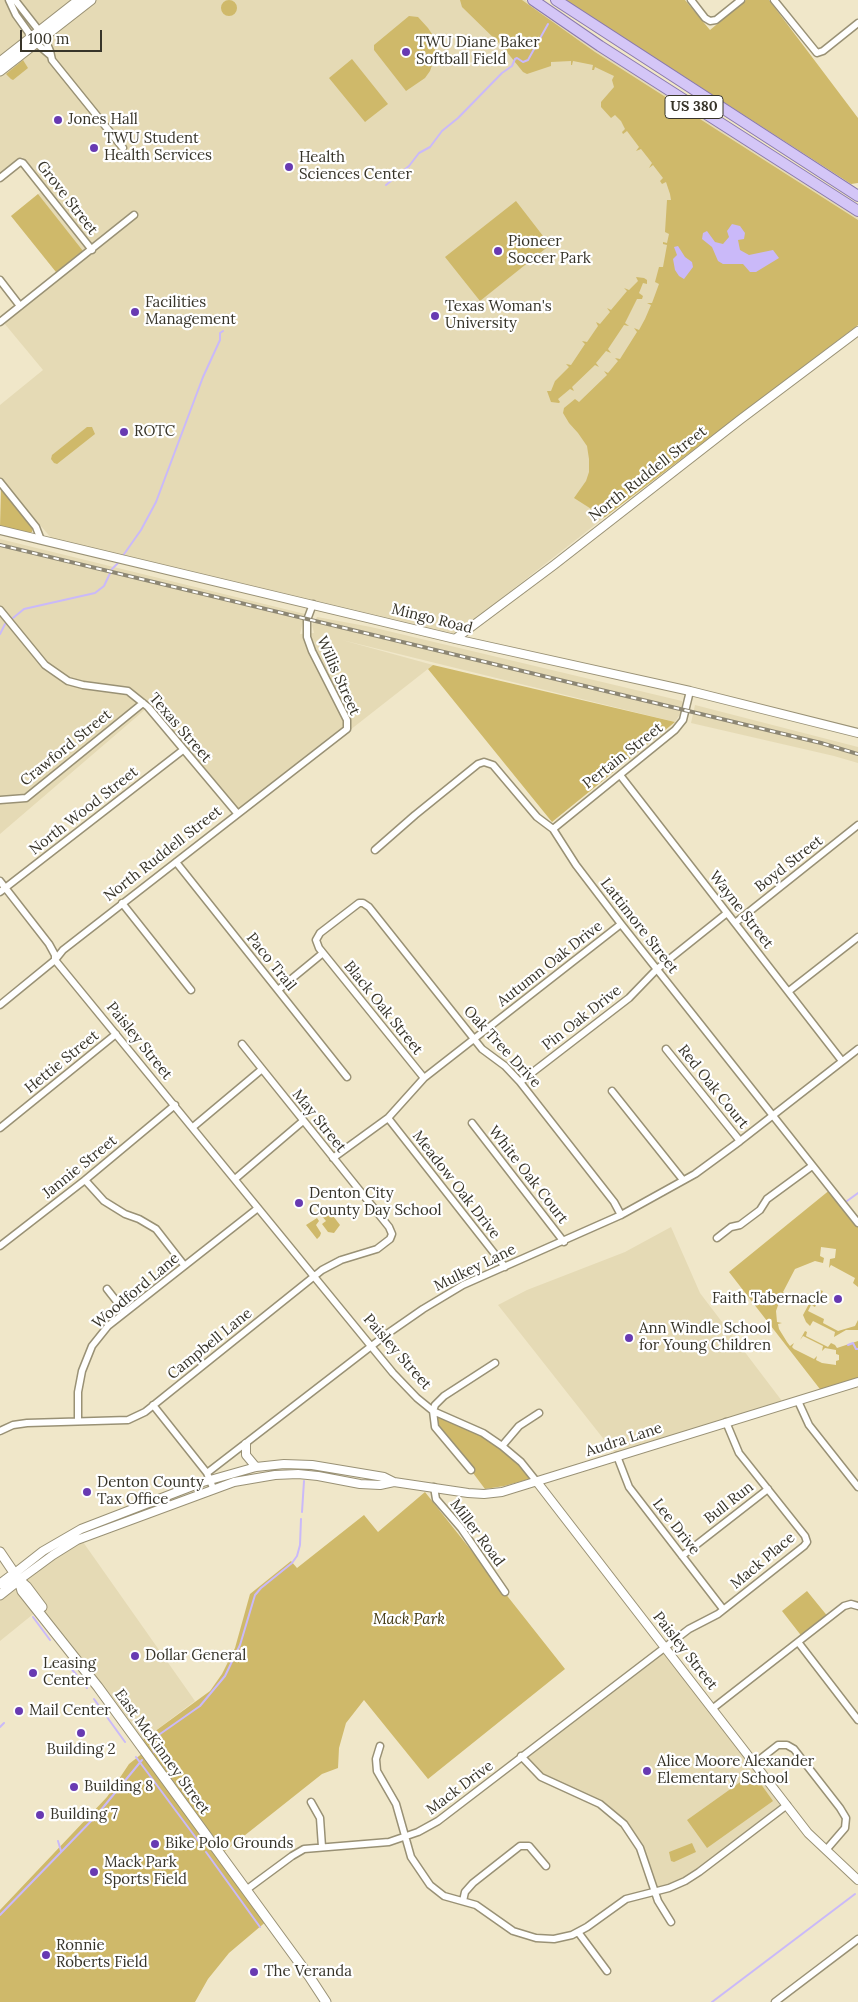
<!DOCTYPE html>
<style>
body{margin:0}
#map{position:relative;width:858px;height:2002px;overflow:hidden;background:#f0e7c9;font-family:Lora,serif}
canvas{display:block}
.scale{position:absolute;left:20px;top:30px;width:82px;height:22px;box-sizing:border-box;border:2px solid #373429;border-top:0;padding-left:6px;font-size:15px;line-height:18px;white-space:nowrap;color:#373429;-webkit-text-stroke:4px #fff;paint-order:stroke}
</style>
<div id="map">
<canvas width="858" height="2002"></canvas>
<div class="scale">100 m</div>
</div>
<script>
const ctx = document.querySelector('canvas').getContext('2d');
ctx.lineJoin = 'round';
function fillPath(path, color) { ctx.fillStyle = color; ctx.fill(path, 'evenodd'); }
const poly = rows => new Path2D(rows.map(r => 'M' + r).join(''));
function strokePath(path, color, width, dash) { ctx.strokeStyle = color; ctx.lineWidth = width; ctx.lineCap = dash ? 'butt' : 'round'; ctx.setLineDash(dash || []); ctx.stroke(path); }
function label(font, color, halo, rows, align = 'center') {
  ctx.font = font + ' Lora,serif'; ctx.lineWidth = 4.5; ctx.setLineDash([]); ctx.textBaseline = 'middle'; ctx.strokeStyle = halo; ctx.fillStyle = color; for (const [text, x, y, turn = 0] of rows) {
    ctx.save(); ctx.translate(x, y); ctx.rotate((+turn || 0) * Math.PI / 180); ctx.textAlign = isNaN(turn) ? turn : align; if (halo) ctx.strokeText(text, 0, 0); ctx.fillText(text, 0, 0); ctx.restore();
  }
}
fillPath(poly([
 [0,0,525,0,610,59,858,217,858,325,605,517,456,634,175,567,52,539,0,478,0,405,43,370,4,323,61,278,11,216,47,187,22,157,0,175],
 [0,539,305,614,300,634,314,633,312,625,317,617,371,627,682,701,682,711,675,722,342,640,433,665,239,817,148,707,0,834],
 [695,705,858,747,858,763,834,756,691,723],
 [671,1227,700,1293,785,1405,617,1456,498,1305,527,1290,625,1252],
 [76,1532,195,1701,143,1740,144,1752,37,1611,0,1641,0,1584],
 [665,1649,787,1805,694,1875,655,1892,640,1848,611,1812,544,1779,521,1756]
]), '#e5dab5');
fillPath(poly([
 '221 8a8 8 0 1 1 16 0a8 8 0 1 1-16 0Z',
 [460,0,522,0,595,52,858,220,858,325,605,517,601,518,596,512,574,498,586,481,589,472,589,459,587,446,578,433,569,423,563,413,564,408,575,399,579,402,607,375,604,371,608,373,618,361,615,358,620,359,637,332,634,328,639,330,645,319,651,305,647,303,652,303,659,284,655,282,659,267,663,267,667,245,663,244,663,242,667,243,669,234,665,232,667,200,671,200,670,194,666,182,662,184,660,181,663,178,653,165,649,168,652,163,641,149,636,151,639,147,627,131,623,134,622,132,625,129,621,121,615,115,611,118,601,107,601,102,614,87,612,80,614,76,595,67,594,70,592,70,593,65,573,61,572,65,571,65,571,61,551,62,551,66,527,74,523,72,502,46,462,7],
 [565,0,685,0,710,30,746,0,769,0,858,118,858,183,851,184],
 [409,16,418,17,428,28,432,34,436,54,430,71,425,78,406,91,374,50,374,45],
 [352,59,388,104,365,122,329,78],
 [23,60,28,68,13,80,11,79,6,74],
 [38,194,83,251,56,272,11,216],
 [516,201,550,245,480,301,445,257],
 [636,277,644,278,647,280,647,284,643,283,639,293,643,296,642,299,637,299,625,323,629,326,624,325,608,349,611,353,606,351,596,363,599,367,595,365,572,387,574,391,570,389,558,399,560,402,559,403,551,402,547,391,551,391,555,381,569,367,566,364,571,365,585,344,582,341,587,342,598,326,596,322,600,324,610,312,607,308,611,310,627,291,624,288,629,290,638,281],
 [87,427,92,427,95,434,57,464,54,463,51,459,52,455],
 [1,489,33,527,32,532,29,533,0,527],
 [433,665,675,722,552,822,428,669],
 [831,1189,858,1223,858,1287,853,1283,855,1278,831,1265,829,1268,830,1259,835,1258,836,1249,821,1247,820,1256,824,1258,823,1263,815,1261,795,1269,783,1292,786,1295,782,1294,776,1311,777,1322,782,1323,778,1324,779,1329,787,1342,790,1346,794,1343,792,1347,794,1349,814,1359,817,1356,816,1360,822,1363,836,1365,836,1361,839,1360,839,1355,836,1354,836,1350,825,1348,822,1351,823,1346,803,1336,800,1340,805,1331,807,1332,806,1336,828,1347,831,1343,835,1345,837,1348,858,1341,858,1382,823,1393,729,1272],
 [327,1208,340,1225,334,1233,328,1232,322,1224,326,1221,321,1215,322,1211],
 [317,1218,319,1221,316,1225,321,1233,320,1236,317,1239,306,1225],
 [820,1290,823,1291,815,1307,811,1305,808,1311,824,1319,823,1323,838,1331,855,1326,858,1320,858,1330,846,1330,834,1337,835,1332,813,1321,810,1326,806,1322,803,1315,810,1302,814,1304],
 [437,1413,502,1446,533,1478,504,1486,485,1489,452,1445,435,1427],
 [425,1492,565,1669,428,1779,364,1700,346,1723,339,1748,338,1768,322,1774,220,1855,268,1920,229,1953,208,1979,195,2002,0,2002,0,1910,107,1797,129,1764,144,1752,143,1740,210,1691,222,1674,235,1648,250,1594,291,1561,297,1568,364,1515,378,1532],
 [807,1591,829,1618,803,1638,782,1611],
 [753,1773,773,1801,707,1848,687,1820],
 [692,1843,696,1852,674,1862,671,1861,669,1852]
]), '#cfb96a');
fillPath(poly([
 [732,224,740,226,745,233,744,239,738,240,740,250,749,255,773,250,779,258,756,272,750,272,743,264,723,264,718,261,712,247,702,239,703,233,707,231,715,242,723,244,729,237,727,231],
 [678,246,685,257,692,262,693,267,684,279,679,276,675,270,673,259,677,255,674,247]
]), '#cab9f9');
strokePath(poly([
 [386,185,409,166,419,153,430,147,442,131,458,118,502,73,512,66,515,59,517,58,523,62,528,60,548,24],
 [122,557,141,530,156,502,203,377,220,340,220,333,223,331],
 [13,618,24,609,95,593,104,586,112,569,120,561],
 [0,634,5,624],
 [847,1201,858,1193],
 [848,1345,853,1343,856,1349,858,1349],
 [302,1512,304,1481],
 [33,1617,50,1640],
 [65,1661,87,1688],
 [94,1699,125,1742],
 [0,1727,4,1723],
 [154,1752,150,1741,200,1706,225,1676,240,1645,255,1595,261,1588,292,1563,297,1556,300,1545,301,1519],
 [136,1757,202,1846],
 [58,1841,61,1851],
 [206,1852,260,1927],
 [0,1915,96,1816,142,1760],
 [712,2002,855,1894]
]), '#cab9f9', 2);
const minor = poly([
 [9,0,16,15,36,43,50,55],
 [15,0,44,37,50,51,52,60,123,148],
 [691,0,705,18,710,21,716,20,741,0],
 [774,0,817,53,823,51,858,23],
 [0,178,20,162,23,163,92,250],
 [0,280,20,306],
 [0,322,134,215],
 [0,482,36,527,41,540],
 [0,610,45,665,68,681,83,685,128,691,148,707,237,813],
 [620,775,842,1061],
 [0,800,26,798,143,703],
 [553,829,675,730,683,720,690,691],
 [375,850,415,815,478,764,484,762,493,765,537,817,553,829,576,865,621,924,858,1223],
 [176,862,347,1077],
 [0,881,49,944,55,955,55,960,393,1373,417,1398,433,1411,483,1433,502,1446,521,1462,537,1482],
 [0,892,183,750],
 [122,903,191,990],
 [735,923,858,825],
 [278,990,323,953],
 [789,991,858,937],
 [0,1005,55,960,63,950,347,729,347,720,312,651,307,637,307,620,313,604],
 [666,1049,740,1141],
 [424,1078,319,948,316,940,320,933,359,903,363,903,369,907,482,1049,505,1066,520,1082,614,1202,621,1215],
 [520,1082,629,998,657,969,727,913],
 [612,1091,683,1180],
 [388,1118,505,1267],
 [472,1123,564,1242],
 [193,1127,261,1070],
 [0,1128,116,1034],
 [333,1158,388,1118,424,1078,621,924],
 [235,1179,303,1121],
 [85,1180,104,1201,125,1214,139,1219,156,1229,184,1265],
 [717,1238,731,1227,740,1225,760,1210,767,1199,812,1166],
 [0,1246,85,1180,175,1105],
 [107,1289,125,1312],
 [798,1401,809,1425,858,1487],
 [153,1405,207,1473,213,1488],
 [78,1421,78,1392,82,1371,92,1346,108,1326,258,1208],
 [0,1431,13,1425,27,1423,128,1420,145,1412,322,1270,341,1260,377,1249,390,1239,392,1234,389,1227,242,1044],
 [502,1446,519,1426,539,1413],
 [617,1456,629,1487,723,1609],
 [471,1470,435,1427,433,1411,435,1405,444,1396,495,1363],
 [207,1473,387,1334,423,1309,463,1285,621,1215,695,1174,740,1141,858,1049],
 [434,1487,436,1499,461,1528,505,1592],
 [682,1556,768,1489],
 [798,1642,858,1720],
 [712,1709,844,1606,851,1604,858,1606],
 [380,1746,376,1759,377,1771,396,1804,411,1857,430,1885,444,1896,476,1905,513,1931,536,1938,554,1939,572,1935,587,1927,626,1899,669,1888,685,1881,699,1872,787,1805],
 [521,1756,541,1777,600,1804,624,1824,640,1848,658,1901,671,1922],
 [755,1763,778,1745,787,1745,794,1749,840,1808,846,1818,845,1828,826,1850],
 [311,1802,320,1818,322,1847],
 [246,1890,292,1856,304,1849,389,1842,418,1832,438,1821,689,1629,718,1614,804,1546,807,1542,805,1536,739,1453,726,1422],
 [463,1901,465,1892,473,1883,520,1846,529,1846,546,1866],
 [578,1932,607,1971],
 [775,2002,858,1939]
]);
const tertiary = poly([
 [0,530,455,639,690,691,858,733],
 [455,639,554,565,741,419,858,331],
 [246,1444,246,1455,256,1467],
 [537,1482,808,1833,858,1880],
 [15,1573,43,1551,81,1529,203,1482,256,1467,284,1464,312,1465,384,1477,394,1482,468,1493,484,1494,502,1492,858,1382],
 [19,1580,53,1555,77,1540,234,1482,275,1475,298,1474,318,1476,360,1484,380,1485,394,1482]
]);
const secondary = poly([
 [0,62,79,0],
 [0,71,91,0],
 [0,1552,19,1580,27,1587,42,1607],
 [19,1580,22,1591,98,1687,309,1976,326,2002],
 [0,1584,15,1573],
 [0,1595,19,1580]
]);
const primary = poly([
 [533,0,600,46,858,211],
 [556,0,858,196]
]);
strokePath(minor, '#999175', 9);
strokePath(tertiary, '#999175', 10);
strokePath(secondary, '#999175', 11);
strokePath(primary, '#8a7aab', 12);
strokePath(minor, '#fff', 6);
strokePath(tertiary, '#fff', 8);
strokePath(secondary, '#fff', 9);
strokePath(primary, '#d4c6f7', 10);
const rail = poly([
 [0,545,821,743,858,754]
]);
strokePath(rail, '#8d8774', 4);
strokePath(rail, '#fff', 2, [5.5]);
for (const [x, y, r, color] of [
 [406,52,5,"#683ab2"],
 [58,120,5,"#683ab2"],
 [94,148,5,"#683ab2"],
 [289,167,5,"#683ab2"],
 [498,251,5,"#683ab2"],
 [135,312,5,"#683ab2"],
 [435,316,5,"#683ab2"],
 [124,432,5,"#683ab2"],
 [299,1203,5,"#683ab2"],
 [838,1299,5,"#683ab2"],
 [629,1338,5,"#683ab2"],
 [87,1492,5,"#683ab2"],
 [135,1656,5,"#683ab2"],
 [33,1673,5,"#683ab2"],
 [19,1711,5,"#683ab2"],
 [81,1733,5,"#683ab2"],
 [647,1771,5,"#683ab2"],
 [74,1787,5,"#683ab2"],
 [40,1815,5,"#683ab2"],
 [155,1844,5,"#683ab2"],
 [94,1872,5,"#683ab2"],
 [46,1955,5,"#683ab2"],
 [254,1972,5,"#683ab2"]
]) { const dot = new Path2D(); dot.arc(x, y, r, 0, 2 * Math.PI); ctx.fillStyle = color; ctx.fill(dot); strokePath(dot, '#fff', 2); }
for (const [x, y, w] of [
 [694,107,58]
]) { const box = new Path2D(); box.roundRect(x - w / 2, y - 11.5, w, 23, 4); ctx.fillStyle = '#fff'; ctx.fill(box); strokePath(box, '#373429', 1); }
label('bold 14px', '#373429', null, [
 ["US 380",694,107]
]);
label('15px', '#373429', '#fff', [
 ["TWU Diane Baker",416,43],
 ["Softball Field",416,60],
 ["Jones Hall",68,120],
 ["TWU Student",104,139],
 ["Health Services",104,156],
 ["Health",299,158],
 ["Sciences Center",299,175],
 ["Pioneer",508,242],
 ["Soccer Park",508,259],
 ["Facilities",145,303],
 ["Management",145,320],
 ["Texas Woman's",445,307],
 ["University",445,324],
 ["ROTC",134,432],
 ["Denton City",309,1194],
 ["County Day School",309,1211],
 ["Faith Tabernacle",828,1299,"right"],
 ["Ann Windle School",639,1329],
 ["for Young Children",639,1346],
 ["Denton County",97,1483],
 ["Tax Office",97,1500],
 ["Dollar General",145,1656],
 ["Leasing",43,1664],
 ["Center",43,1681],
 ["Mail Center",29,1711],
 ["Building 2",81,1750,"center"],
 ["Alice Moore Alexander",657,1762],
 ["Elementary School",657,1779],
 ["Building 8",84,1787],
 ["Building 7",50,1815],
 ["Bike Polo Grounds",165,1844],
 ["Mack Park",104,1863],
 ["Sports Field",104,1880],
 ["Ronnie",56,1946],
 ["Roberts Field",56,1963],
 ["The Veranda",264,1972]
], 'left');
label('15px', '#373429', '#fff', [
 ["Grove Street",67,198,52],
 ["North Ruddell Street",648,474,-38],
 ["Mingo Road",432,619,14],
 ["Willis Street",338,676,66],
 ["Texas Street",180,728,49],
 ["Crawford Street",66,748,-39],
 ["Pertain Street",623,756,-38],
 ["North Wood Street",84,811,-38],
 ["North Ruddell Street",163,854,-38],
 ["Boyd Street",789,864,-38],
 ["Wayne Street",741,910,52],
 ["Lattimore Street",639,926,52],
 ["Paco Trail",271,962,51],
 ["Autumn Oak Drive",550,964,-38],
 ["Black Oak Street",383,1008,51],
 ["Pin Oak Drive",582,1018,-38],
 ["Paisley Street",139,1041,51],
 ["Oak Tree Drive",502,1047,47],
 ["Hettie Street",62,1062,-39],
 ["Red Oak Court",713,1087,51],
 ["May Street",319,1121,51],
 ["Jannie Street",80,1167,-39],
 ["White Oak Court",528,1175,52],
 ["Meadow Oak Drive",456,1185,52],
 ["Mulkey Lane",475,1268,-26],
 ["Woodford Lane",136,1291,-40],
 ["Campbell Lane",210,1344,-39],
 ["Paisley Street",397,1352,49],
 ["Audra Lane",624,1440,-18],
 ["Bull Run",729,1503,-38],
 ["Lee Drive",676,1527,52],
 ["Miller Road",477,1533,53],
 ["Mack Place",763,1561,-40],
 ["Paisley Street",685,1651,52],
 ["East McKinney Street",162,1752,54],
 ["Mack Drive",460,1788,-37]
]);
label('italic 15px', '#40360e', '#fff', [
 ["Mack Park",409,1620]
]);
</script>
